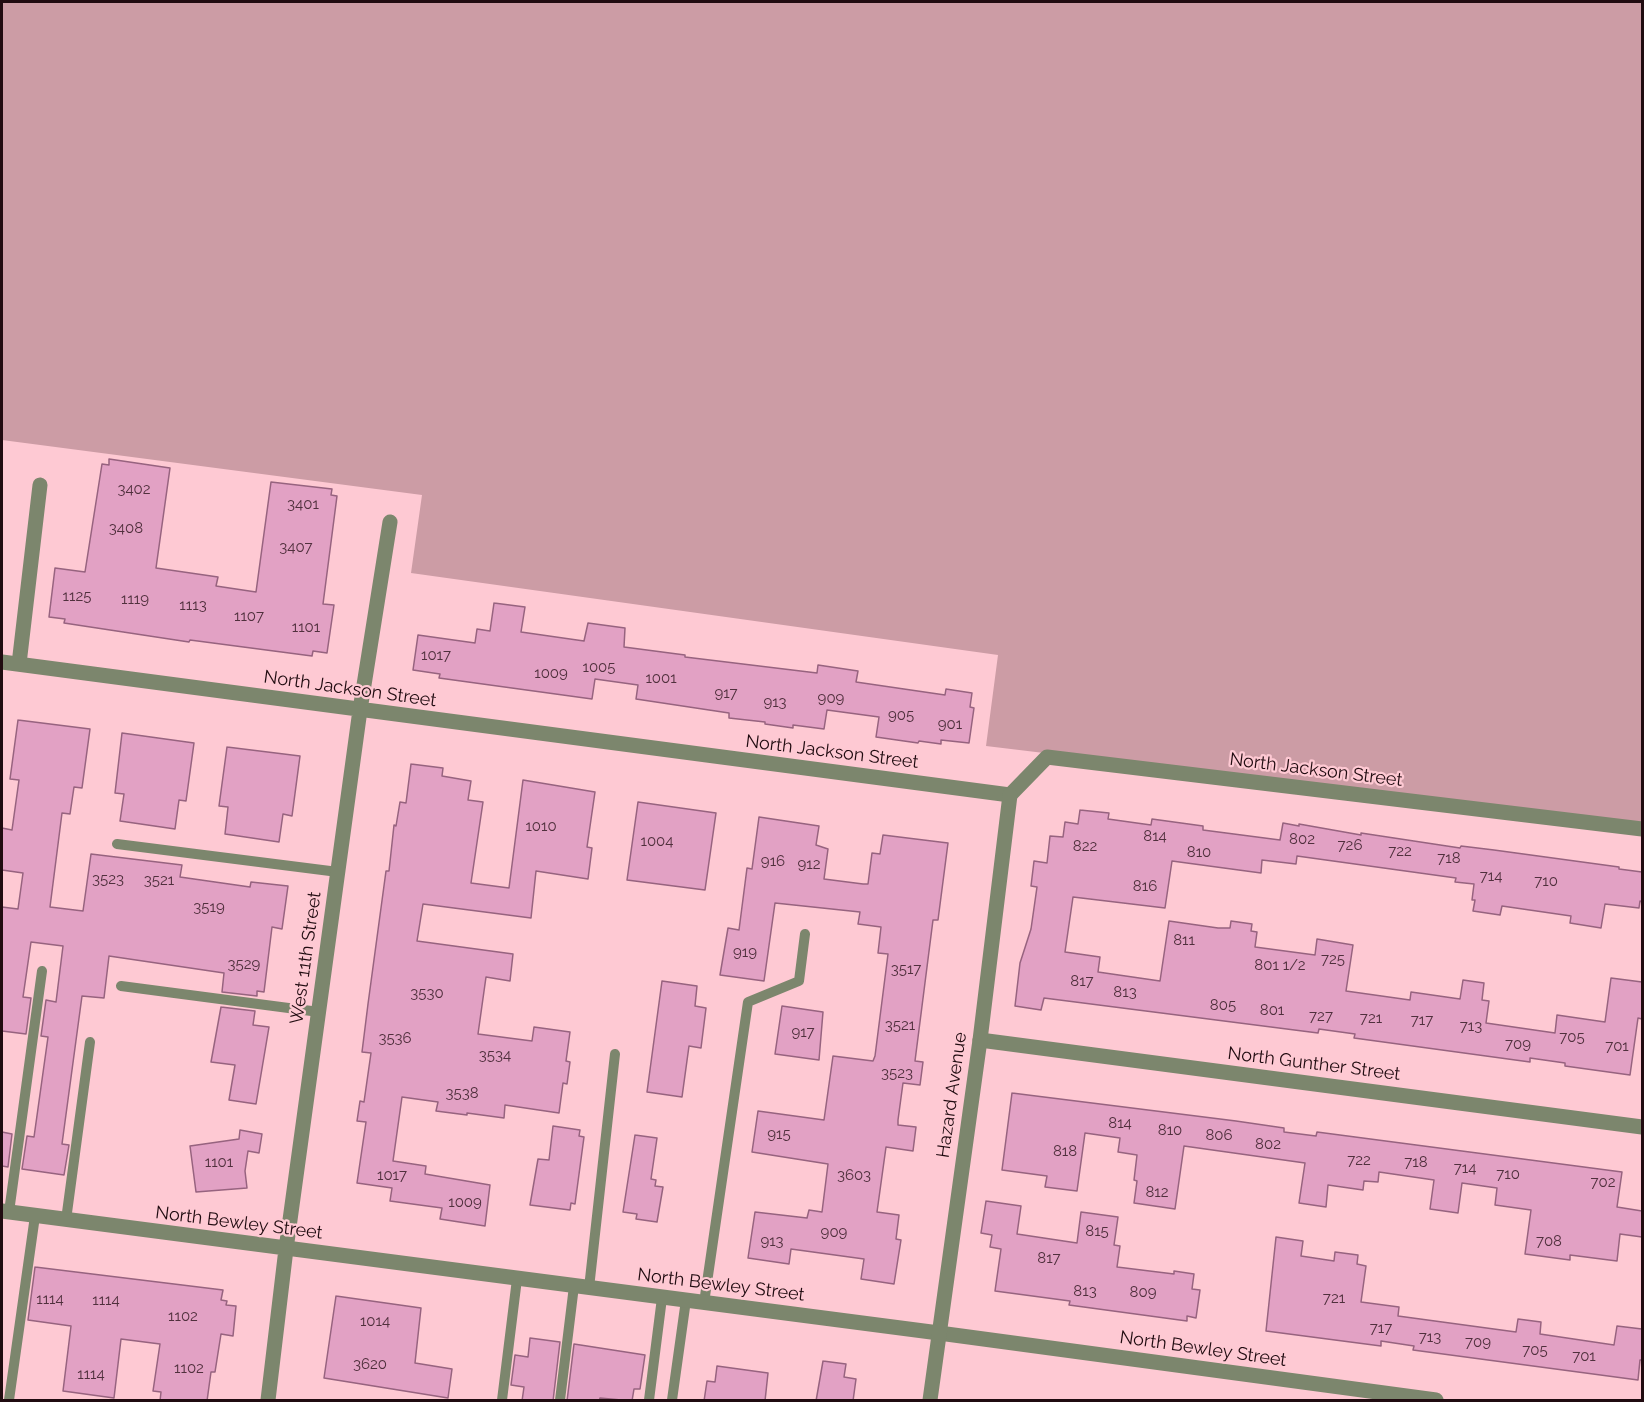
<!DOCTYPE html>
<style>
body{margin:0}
#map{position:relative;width:1644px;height:1402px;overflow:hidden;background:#fec9d3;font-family:Raleway,sans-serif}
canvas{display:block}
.frame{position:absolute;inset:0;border:3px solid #200b10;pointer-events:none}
</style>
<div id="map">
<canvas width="1644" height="1402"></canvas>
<div class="frame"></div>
</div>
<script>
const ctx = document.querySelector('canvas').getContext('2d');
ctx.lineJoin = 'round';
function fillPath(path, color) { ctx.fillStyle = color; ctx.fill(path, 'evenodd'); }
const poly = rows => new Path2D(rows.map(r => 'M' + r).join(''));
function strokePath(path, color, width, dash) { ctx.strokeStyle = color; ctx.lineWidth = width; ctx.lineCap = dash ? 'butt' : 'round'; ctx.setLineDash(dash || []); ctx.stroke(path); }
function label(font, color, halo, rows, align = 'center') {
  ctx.font = font + ' Raleway,sans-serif'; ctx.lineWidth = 4.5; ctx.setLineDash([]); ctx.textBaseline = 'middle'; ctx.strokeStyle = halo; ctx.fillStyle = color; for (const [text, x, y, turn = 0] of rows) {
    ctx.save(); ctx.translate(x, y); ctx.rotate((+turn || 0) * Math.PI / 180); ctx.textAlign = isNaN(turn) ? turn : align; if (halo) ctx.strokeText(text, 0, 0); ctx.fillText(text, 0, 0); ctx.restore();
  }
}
fillPath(poly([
 [2,2,1642,2,1642,825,986,746,998,655,411,573,422,495,2,440]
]), '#cc9ca5');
const building = poly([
 [109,459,170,468,156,568,218,577,216,586,256,592,271,482,332,489,331,495,337,496,323,604,334,605,327,653,313,651,312,656,190,640,189,642,64,623,65,619,49,617,55,568,85,572,102,464,109,465,109,459],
 [494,603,525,607,521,632,584,641,588,623,625,628,624,647,685,655,685,657,817,673,818,665,858,671,856,682,945,695,946,689,972,693,970,707,974,708,969,743,941,740,941,744,919,741,918,743,876,737,879,717,827,710,824,729,793,725,793,728,765,724,765,722,729,718,729,713,636,699,638,685,595,679,592,699,439,678,440,674,413,670,418,635,475,643,477,629,490,631,494,603],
 [18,720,90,729,82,788,74,787,70,814,62,813,50,907,83,911,91,854,182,865,180,877,250,887,251,882,288,886,282,929,272,927,264,992,257,991,257,996,222,992,224,973,109,956,104,998,82,996,62,1144,69,1145,64,1175,22,1169,27,1136,34,1137,48,1037,41,1036,46,1000,56,1002,63,946,31,942,23,997,31,998,26,1034,2,1031,2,907,18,909,23,873,2,870,2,828,12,830,19,780,10,779,18,720],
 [122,733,194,743,186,801,179,800,175,829,120,821,124,794,115,793,122,733],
 [227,747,300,756,292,816,283,814,279,842,225,834,228,807,219,806,227,747],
 [411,764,443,768,442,776,471,781,468,800,483,802,471,883,509,888,523,780,595,792,587,847,592,848,588,879,536,871,531,918,423,904,417,941,513,954,510,981,486,977,478,1034,532,1041,534,1027,570,1032,566,1061,570,1062,567,1084,563,1083,559,1113,505,1105,504,1118,467,1113,467,1115,436,1111,438,1102,402,1097,393,1161,426,1166,425,1174,490,1185,485,1226,440,1219,442,1208,390,1201,392,1188,357,1183,366,1122,357,1121,360,1101,364,1102,371,1053,362,1052,368,1004,386,871,389,871,394,825,396,826,400,802,406,803,411,764],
 [638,802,716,813,705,890,627,880,638,802],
 [1080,810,1109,813,1108,819,1151,825,1152,819,1203,826,1203,830,1280,840,1283,823,1299,826,1299,824,1361,835,1361,833,1460,848,1461,846,1494,850,1619,867,1619,869,1642,872,1642,902,1640,901,1639,908,1605,904,1601,928,1570,923,1571,916,1502,906,1500,915,1473,911,1475,900,1472,900,1474,884,1455,882,1456,878,1297,856,1296,864,1262,860,1261,873,1172,861,1165,908,1073,897,1065,952,1100,957,1098,972,1160,981,1169,921,1218,928,1230,928,1231,921,1252,924,1251,931,1257,932,1255,947,1315,955,1317,939,1353,945,1346,991,1410,1000,1411,992,1460,999,1463,980,1484,983,1482,1000,1489,1001,1486,1023,1555,1033,1557,1015,1605,1022,1611,978,1642,982,1642,1019,1638,1018,1630,1075,1565,1066,1565,1063,1530,1058,1530,1062,1354,1038,1355,1034,1319,1029,1318,1033,1044,998,1041,1010,1015,1006,1020,963,1031,929,1037,887,1031,886,1034,861,1047,863,1050,836,1063,837,1065,822,1078,824,1080,810],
 [759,817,819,826,816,845,828,849,824,879,863,884,868,884,872,853,880,854,883,835,948,843,938,920,933,920,915,1061,923,1062,920,1085,903,1083,898,1120,898,1125,916,1127,913,1151,886,1147,877,1212,899,1215,896,1239,901,1240,894,1284,861,1279,864,1259,791,1249,789,1264,748,1258,755,1212,807,1218,809,1210,822,1212,828,1164,752,1152,758,1111,824,1120,833,1056,873,1061,875,1056,888,954,878,953,881,927,858,924,860,912,775,903,764,981,720,975,728,928,739,930,747,868,752,869,759,817],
 [662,981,697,986,695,1006,706,1008,701,1048,689,1046,682,1097,647,1092,662,981],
 [782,1006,823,1012,819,1060,775,1054,782,1006],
 [221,1007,255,1011,253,1025,269,1027,256,1104,229,1100,235,1065,211,1062,221,1007],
 [1012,1093,1236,1121,1284,1128,1284,1132,1316,1136,1317,1132,1622,1172,1617,1207,1642,1211,1642,1237,1620,1234,1617,1261,1570,1255,1570,1260,1525,1254,1531,1210,1495,1205,1497,1188,1462,1183,1458,1213,1430,1209,1434,1180,1379,1172,1378,1182,1364,1181,1363,1190,1328,1185,1326,1207,1299,1203,1305,1163,1184,1146,1175,1209,1134,1203,1137,1181,1134,1180,1137,1155,1118,1152,1120,1138,1085,1133,1077,1191,1045,1187,1047,1176,1002,1170,1012,1093],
 [553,1126,580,1130,579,1136,584,1137,575,1204,571,1203,570,1210,530,1205,538,1159,549,1160,553,1126],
 [240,1130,262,1134,259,1153,248,1151,245,1171,247,1188,196,1192,190,1146,239,1139,240,1130],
 [2,1132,12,1134,8,1167,2,1166,2,1132],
 [635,1135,657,1138,651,1179,656,1180,655,1186,663,1187,657,1222,636,1219,637,1214,623,1212,635,1135],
 [986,1201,1021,1206,1017,1234,1077,1243,1081,1212,1118,1217,1114,1245,1120,1246,1117,1267,1174,1274,1174,1271,1194,1274,1192,1289,1200,1290,1196,1318,1187,1316,1187,1321,1069,1305,1070,1301,995,1291,1001,1249,990,1247,992,1235,981,1233,986,1201],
 [1276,1237,1303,1241,1301,1256,1334,1261,1335,1252,1358,1255,1357,1264,1366,1266,1361,1302,1399,1307,1398,1316,1516,1332,1518,1319,1541,1322,1540,1334,1614,1345,1617,1326,1642,1329,1642,1360,1640,1360,1638,1380,1413,1350,1414,1346,1381,1341,1381,1346,1266,1331,1276,1237],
 [35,1267,223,1290,221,1300,227,1301,226,1305,236,1306,233,1336,221,1334,215,1372,211,1372,207,1401,160,1401,161,1392,153,1391,160,1344,121,1339,114,1398,63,1391,71,1326,28,1320,35,1267],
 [336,1296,421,1308,415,1363,452,1369,448,1398,324,1378,336,1296],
 [530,1338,560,1342,553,1401,522,1401,524,1387,511,1385,515,1355,528,1357,530,1338],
 [574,1344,645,1355,640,1389,634,1389,632,1401,600,1398,599,1401,567,1401,574,1344],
 [823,1361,846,1364,844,1377,856,1379,853,1401,816,1401,823,1361],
 [717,1366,768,1373,765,1401,704,1401,707,1381,715,1382,717,1366]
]);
fillPath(building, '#e2a1c4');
strokePath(building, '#97637f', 1.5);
strokePath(poly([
 [117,844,338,872],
 [121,986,319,1012],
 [9,1212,42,971],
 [66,1220,90,1042],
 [589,1288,615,1054],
 [704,1303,748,1002,799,981,805,934],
 [9,1400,35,1216],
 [502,1400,517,1279],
 [560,1400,574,1286],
 [649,1400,662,1298],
 [672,1400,686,1300]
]), '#7c866d', 10);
strokePath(poly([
 [2,662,1010,795,1047,757,1642,829],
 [19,664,40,485],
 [980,1040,1642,1127],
 [2,1211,939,1333,1436,1400],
 [268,1400,286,1249,360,710,390,522]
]), '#7c866d', 15);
strokePath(poly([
 [930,1400,980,1040,1010,795]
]), '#7c866d', 15);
label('15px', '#50303d', null, [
 ["3402",134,489],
 ["3401",303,504],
 ["3408",126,528],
 ["3407",296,547],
 ["1125",77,596],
 ["1119",135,599],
 ["1113",193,605],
 ["1107",249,616],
 ["1101",306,627],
 ["1017",436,655],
 ["1005",599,667],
 ["1009",551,673],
 ["1001",661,678],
 ["917",726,693],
 ["909",831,698],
 ["913",775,702],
 ["905",901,715],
 ["901",950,724],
 ["1010",541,826],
 ["814",1155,836],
 ["802",1302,839],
 ["1004",657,841],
 ["726",1350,845],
 ["822",1085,846],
 ["722",1400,851],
 ["810",1199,852],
 ["718",1449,858],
 ["916",773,861],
 ["912",809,864],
 ["714",1491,876],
 ["3523",108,879],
 ["3521",159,880],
 ["710",1546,881],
 ["816",1145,886],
 ["3519",209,907],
 ["811",1184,940],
 ["919",745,952],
 ["725",1333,959],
 ["3529",244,964],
 ["801 1/2",1280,965],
 ["3517",906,969],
 ["817",1082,981],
 ["813",1125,992],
 ["3530",427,993],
 ["805",1223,1005],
 ["801",1272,1010],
 ["727",1321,1016],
 ["721",1371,1018],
 ["717",1422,1020],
 ["3521",900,1025],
 ["713",1471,1026],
 ["917",803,1032],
 ["705",1572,1037],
 ["3536",395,1038],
 ["709",1518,1044],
 ["701",1617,1046],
 ["3534",495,1055],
 ["3523",897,1073],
 ["3538",462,1093],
 ["814",1120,1123],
 ["810",1170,1130],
 ["915",779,1134],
 ["806",1219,1135],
 ["802",1268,1144],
 ["818",1065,1151],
 ["722",1359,1160],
 ["1101",219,1162],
 ["718",1416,1162],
 ["714",1465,1168],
 ["710",1508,1174],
 ["1017",392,1175],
 ["3603",854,1175],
 ["702",1603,1182],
 ["812",1157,1192],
 ["1009",465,1202],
 ["815",1097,1231],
 ["909",834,1232],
 ["913",772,1241],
 ["708",1549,1241],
 ["817",1049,1258],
 ["813",1085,1291],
 ["809",1143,1292],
 ["721",1334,1298],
 ["1114",50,1299],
 ["1114",106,1300],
 ["1102",183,1316],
 ["1014",375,1321],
 ["717",1381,1328],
 ["713",1430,1337],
 ["709",1478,1342],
 ["705",1535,1350],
 ["701",1584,1356],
 ["3620",370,1364],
 ["1102",189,1368],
 ["1114",91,1374]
]);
label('18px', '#200b10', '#fec9d3', [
 ["North Jackson Street",350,689,8],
 ["North Jackson Street",832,752,7],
 ["North Jackson Street",1316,770,7],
 ["West 11th Street",306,958,-82],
 ["North Gunther Street",1314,1064,7],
 ["Hazard Avenue",952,1095,-82],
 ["North Bewley Street",239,1223,7],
 ["North Bewley Street",721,1285,7],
 ["North Bewley Street",1203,1349,8]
]);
</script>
